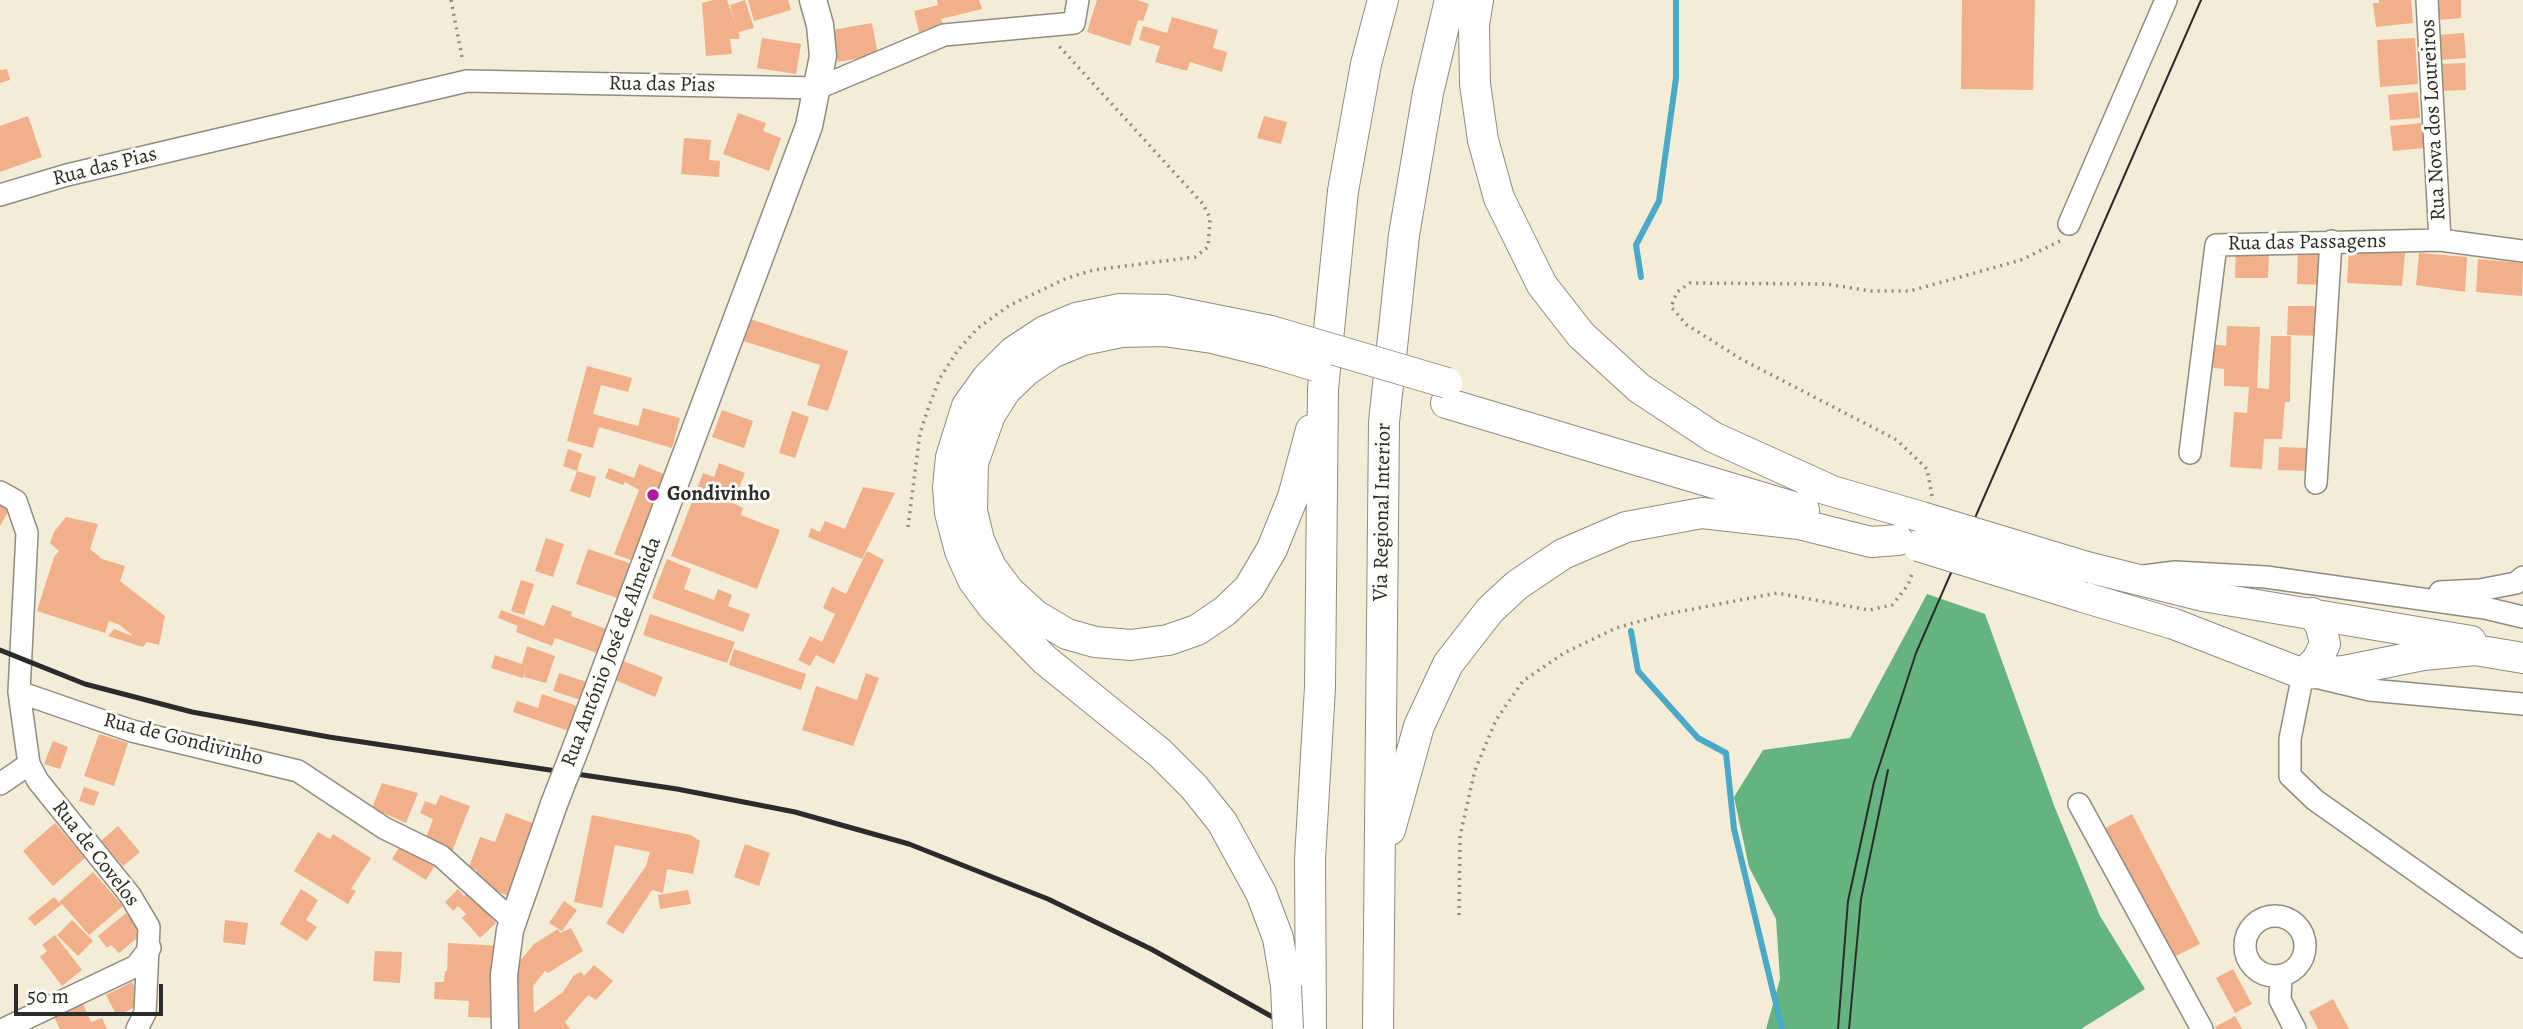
<!DOCTYPE html>
<meta charset="utf-8">
<style>
body{margin:0}
#map{position:relative;width:2523px;height:1029px;overflow:hidden;background:#f3ecd7;font-family:Alegreya,serif}
canvas{display:block}
.scale{position:absolute;left:14px;top:984px;width:149px;height:32px;box-sizing:border-box;border:4px solid #2b2b2b;border-top:0;padding-left:9px;font-size:21px;line-height:24px;white-space:nowrap;color:#2b2b2b;-webkit-text-stroke:5px #fdfcf7;paint-order:stroke}
</style>
<div id="map">
<canvas width="2523" height="1029"></canvas>
<div class="scale">50 m</div>
</div>
<script>
const ctx = document.querySelector('canvas').getContext('2d');
ctx.lineJoin = 'round';
function fillPath(path, color) { ctx.fillStyle = color; ctx.fill(path, 'evenodd'); }
const poly = rows => new Path2D(rows.map(r => 'M' + r).join(''));
function strokePath(path, color, width, dash) { ctx.strokeStyle = color; ctx.lineWidth = width; ctx.lineCap = dash ? 'butt' : 'round'; ctx.setLineDash(dash || []); ctx.stroke(path); }
function label(font, color, halo, rows, align = 'center') {
  ctx.font = font + ' Alegreya,serif'; ctx.lineWidth = 6; ctx.setLineDash([]); ctx.textBaseline = 'middle'; ctx.strokeStyle = halo; ctx.fillStyle = color; for (const [text, x, y, turn = 0] of rows) {
    ctx.save(); ctx.translate(x, y); ctx.rotate((+turn || 0) * Math.PI / 180); ctx.textAlign = isNaN(turn) ? turn : align; if (halo) ctx.strokeText(text, 0, 0); ctx.fillText(text, 0, 0); ctx.restore();
  }
}
fillPath(poly([
 [1927,594,1985,614,2055,808,2100,916,2145,989,2081,1029,1766,1029,1780,979,1776,919,1749,867,1734,797,1763,750,1850,738]
]), '#65b480');
strokePath(poly([
 [1641,277,1636,245,1659,201,1676,78,1676,0],
 [1631,631,1638,671,1698,738,1726,753,1734,829,1782,1029]
]), '#4aa9c9', 6);
fillPath(poly([
 [714,0,727,0,736,24,730,5,745,0,754,28,739,32,739,39,730,39,732,54,706,56,702,3],
 [748,0,788,0,791,10,754,21],
 [937,0,979,0,982,9,941,19,944,29,920,35,914,11,938,5],
 [1097,0,1137,0,1149,4,1143,21,1138,20,1130,46,1087,32],
 [1962,0,2035,0,2033,90,1961,89],
 [2379,0,2411,0,2413,23,2376,27,2373,3,2379,3],
 [2436,0,2461,0,2461,18,2438,20],
 [1172,17,1218,30,1213,48,1227,52,1222,72,1190,62,1187,71,1155,62,1160,46,1139,40,1143,26,1167,33],
 [872,23,878,55,838,62,832,30],
 [2464,33,2466,58,2439,60,2437,35],
 [762,38,801,44,796,74,757,68],
 [2415,38,2418,84,2380,87,2377,40],
 [2465,63,2466,90,2440,91,2439,64],
 [7,69,10,80,0,83,0,70],
 [2418,92,2420,118,2390,120,2388,95],
 [738,113,766,123,763,131,781,138,769,171,723,154],
 [28,116,42,157,0,172,0,126],
 [1264,116,1287,122,1281,144,1257,138],
 [2422,123,2425,148,2393,151,2390,126],
 [684,138,711,140,709,160,720,161,719,177,681,174],
 [2298,246,2325,246,2324,285,2297,284],
 [2236,248,2269,248,2268,278,2235,278],
 [2349,248,2405,253,2402,286,2347,283],
 [2419,253,2467,257,2465,292,2416,285],
 [2478,259,2523,263,2522,296,2476,292],
 [2288,306,2322,306,2322,336,2287,335],
 [747,318,848,351,828,411,807,405,820,365,740,340],
 [2227,326,2260,327,2257,388,2269,389,2271,336,2291,336,2290,402,2285,402,2282,439,2264,439,2262,469,2230,467,2234,412,2247,413,2249,387,2224,386,2224,369,2207,367,2209,344,2226,346],
 [587,366,632,378,628,392,601,385,593,414,638,426,643,408,680,418,672,448,599,427,593,448,567,441],
 [722,410,753,421,744,448,712,437],
 [792,411,809,417,795,458,779,453],
 [2279,447,2310,448,2310,471,2278,470],
 [568,449,582,454,577,471,563,466],
 [719,463,745,473,733,503,743,508,741,515,780,530,757,589,671,556,703,473,714,477],
 [639,464,669,476,636,562,614,554,639,490,625,482,623,485,605,478,609,468,634,478],
 [577,471,596,477,590,498,570,491],
 [863,487,895,493,862,559,808,537,811,528,820,532,825,521,845,529],
 [0,498,12,505,0,526],
 [66,517,98,524,90,549,102,559,125,566,120,581,165,616,159,645,147,642,143,647,108,636,114,629,133,636,120,625,109,621,105,633,37,611,54,557,59,551,50,543,54,532],
 [546,538,564,544,553,577,535,571],
 [588,549,635,565,623,600,576,584],
 [867,551,884,560,834,664,816,655,810,666,798,660,810,636,822,642,835,614,823,608,832,587,846,594],
 [667,559,691,569,684,589,714,600,718,589,732,595,728,606,750,614,743,632,652,598],
 [521,580,534,584,524,615,511,611],
 [552,605,572,612,571,616,609,630,600,654,555,638,552,646,516,632,518,626,498,618,501,610,544,626],
 [650,614,735,642,727,663,643,635],
 [527,646,555,656,546,683,524,677,527,665,523,678,491,668,495,655,522,664],
 [734,649,806,674,801,690,729,665],
 [621,660,663,677,655,697,613,679],
 [559,673,590,683,584,701,553,691],
 [866,673,879,678,853,746,802,730,816,686,857,700],
 [542,694,580,707,572,732,513,712,517,701,538,708],
 [99,734,128,743,114,786,84,776],
 [53,741,68,747,60,769,44,764],
 [382,783,418,793,406,823,372,808],
 [84,787,99,792,94,806,79,801],
 [440,795,470,806,451,854,424,843,433,819,420,813,425,801,436,805],
 [506,813,538,825,511,897,473,882,477,870,469,867,480,837,495,842],
 [2132,814,2200,944,2172,958,2104,829],
 [592,815,691,835,700,841,693,874,667,869,663,893,652,890,623,934,606,923,646,866,650,852,615,845,602,908,574,902],
 [55,823,85,858,53,886,23,851],
 [118,826,140,852,123,866,101,841],
 [318,832,330,839,333,834,371,858,351,889,356,891,348,904,294,871],
 [745,844,770,853,759,886,734,877],
 [400,846,435,865,426,880,392,859],
 [93,872,123,906,89,935,62,904,35,926,28,918,54,897,59,902],
 [301,889,318,900,306,920,317,927,307,941,280,924],
 [458,889,464,896,468,892,496,923,480,938,462,918,466,914,458,906,453,911,445,902],
 [688,890,691,904,660,909,658,895],
 [564,901,577,910,562,931,549,923],
 [126,913,143,933,119,953,111,945,107,948,98,936],
 [72,920,93,941,78,956,57,935],
 [225,920,248,923,245,945,223,942],
 [571,928,583,951,548,973,545,971,533,986,534,1013,563,992,574,975,581,972,584,976,594,965,613,981,596,1000,588,995,565,1022,570,1029,512,1029,511,978,519,962,534,944,558,929,560,933],
 [55,935,82,970,62,986,40,957,47,951,42,945],
 [448,943,501,946,498,1018,468,1017,469,1001,434,999,435,982,444,982,445,971,447,971],
 [375,951,402,952,400,983,373,981],
 [2233,969,2252,1004,2235,1013,2216,978],
 [132,982,143,1003,117,1016,106,995],
 [2333,999,2349,1029,2318,1029,2309,1012],
 [83,1004,91,1022,102,1018,107,1029,60,1029,54,1017],
 [2235,1016,2242,1029,2216,1029,2215,1027]
]), '#f1b08a');
const minor = poly([
 [2427,0,2440,240],
 [0,195,67,175,467,81,818,88,944,35,1074,23,1078,0],
 [2069,224,2166,0],
 [2190,453,2216,245,2440,240,2523,251],
 [2316,483,2331,241],
 [0,492,16,501,27,533,19,692,132,731,298,771,384,828,441,856,513,921],
 [2144,576,2175,572,2266,577,2485,608,2523,617],
 [2440,592,2480,590,2516,583,2523,577],
 [2523,704,2370,690,2303,674,2290,739,2290,776,2315,800,2523,947],
 [29,764,38,781,130,895,149,927,145,1013,137,1029],
 [0,784,29,764,19,692],
 [2079,804,2202,1029],
 '2245 946a30 30 0 1 1 60 0a30 30 0 1 1-60 0Z',
 [2281,975,2280,1000,2295,1029],
 [4,1029,136,966,150,948]
]);
const major = poly([
 [577,745,809,126,823,56,820,25,813,0],
 [505,1029,504,975,510,930,554,804]
]);
const highway = poly([
 [1478,0,1474,25,1475,84,1483,140,1499,198,1542,285,1581,335,1639,388,1713,437,1830,490],
 [1271,331,1166,310,1120,309,1076,318,1045,331,1013,352,988,377,967,406,951,457,948,487,950,513,960,551,973,580,993,607,1045,660,1160,753,1194,787,1222,822,1261,893,1278,938,1286,986],
 [1269,352,1212,338,1164,331,1121,332,1083,340,1052,353,1027,370,1006,390,990,415,973,463,972,511,979,540,991,567,1009,591,1035,615,1067,634,1095,642,1131,645,1168,640,1197,630,1225,611,1249,588,1272,549,1293,497,1311,430],
 [1446,403,1804,510],
 [1811,485,1922,517],
 [2087,567,2203,596,2471,641],
 [2083,597,2174,624,2303,674,2344,671,2423,655,2475,650,2523,658],
 [2303,674,2317,660,2325,644,2321,626,2312,613],
 [1390,830,1419,726,1448,664,1490,610,1517,585,1563,554,1626,527,1702,513,1799,524,1871,542,1898,540],
 [1311,1029,1310,859,1320,687,1323,389,1343,191,1366,64,1383,0],
 [1378,1029,1384,422,1404,235,1428,93,1450,0]
]);
strokePath(minor, '#8f8c81', 24);
strokePath(major, '#8f8c81', 29);
strokePath(highway, '#8f8c81', 32);
strokePath(poly([
 [451,0,463,62],
 [1932,496,1927,469,1897,440,1741,359,1687,325,1671,307,1677,292,1690,283,1826,284,1871,291,1910,291,2021,260,2060,241],
 [908,527,920,433,929,406,940,378,958,350,978,328,1010,305,1067,278,1094,270,1195,257,1208,247,1210,218,1203,204,1058,45],
 [1459,915,1460,836,1475,770,1496,720,1523,681,1564,653,1616,628,1662,615,1777,593,1869,610,1892,605,1908,585,1913,571]
]), '#8f8c81', 3.5, [2, 5]);
strokePath(minor, '#fff', 21);
strokePath(major, '#fff', 26);
strokePath(highway, '#fff', 30);
strokePath(poly([
 [1838,1029,1848,901,1874,782,1916,653,2201,0],
 [1849,1029,1861,899,1888,770]
]), '#2b2b2b', 2);
strokePath(poly([
 [0,650,85,684,192,712,329,737,677,789,795,812,909,844,1048,899,1151,949,1294,1029]
]), '#2b2b2b', 5);
const majorBridge = poly([
 [554,804,577,745]
]);
const highwayBridge = poly([
 [1271,331,1447,383],
 [1269,352,1316,366],
 [1922,517,2087,567],
 [1918,546,2083,597],
 [1286,986,1288,1029]
]);
strokePath(majorBridge, '#8f8c81', 29, []);
strokePath(highwayBridge, '#8f8c81', 32, []);
strokePath(majorBridge, '#fff', 26);
strokePath(highwayBridge, '#fff', 30);
for (const [x, y, r, color] of [
 [653,495,7,"#b5179e"]
]) { const dot = new Path2D(); dot.arc(x, y, r, 0, 2 * Math.PI); ctx.fillStyle = color; ctx.fill(dot); strokePath(dot, '#fdfcf7', 2.5); }
label('21px', '#2b2b2b', '#fdfcf7', [
 ["Rua das Pias",662,85,1],
 ["Rua Nova dos Loureiros",2434,120,-93],
 ["Rua das Pias",105,167,-14],
 ["Rua das Passagens",2307,243,-1],
 ["Via Regional Interior",1383,512,-89],
 ["Rua António José de Almeida",612,652,-69],
 ["Rua de Gondivinho",183,740,14],
 ["Rua de Covelos",95,854,52]
]);
label('bold 21px', '#2b2b2b', '#fdfcf7', [
 ["Gondivinho",667,495]
], 'left');
</script>
